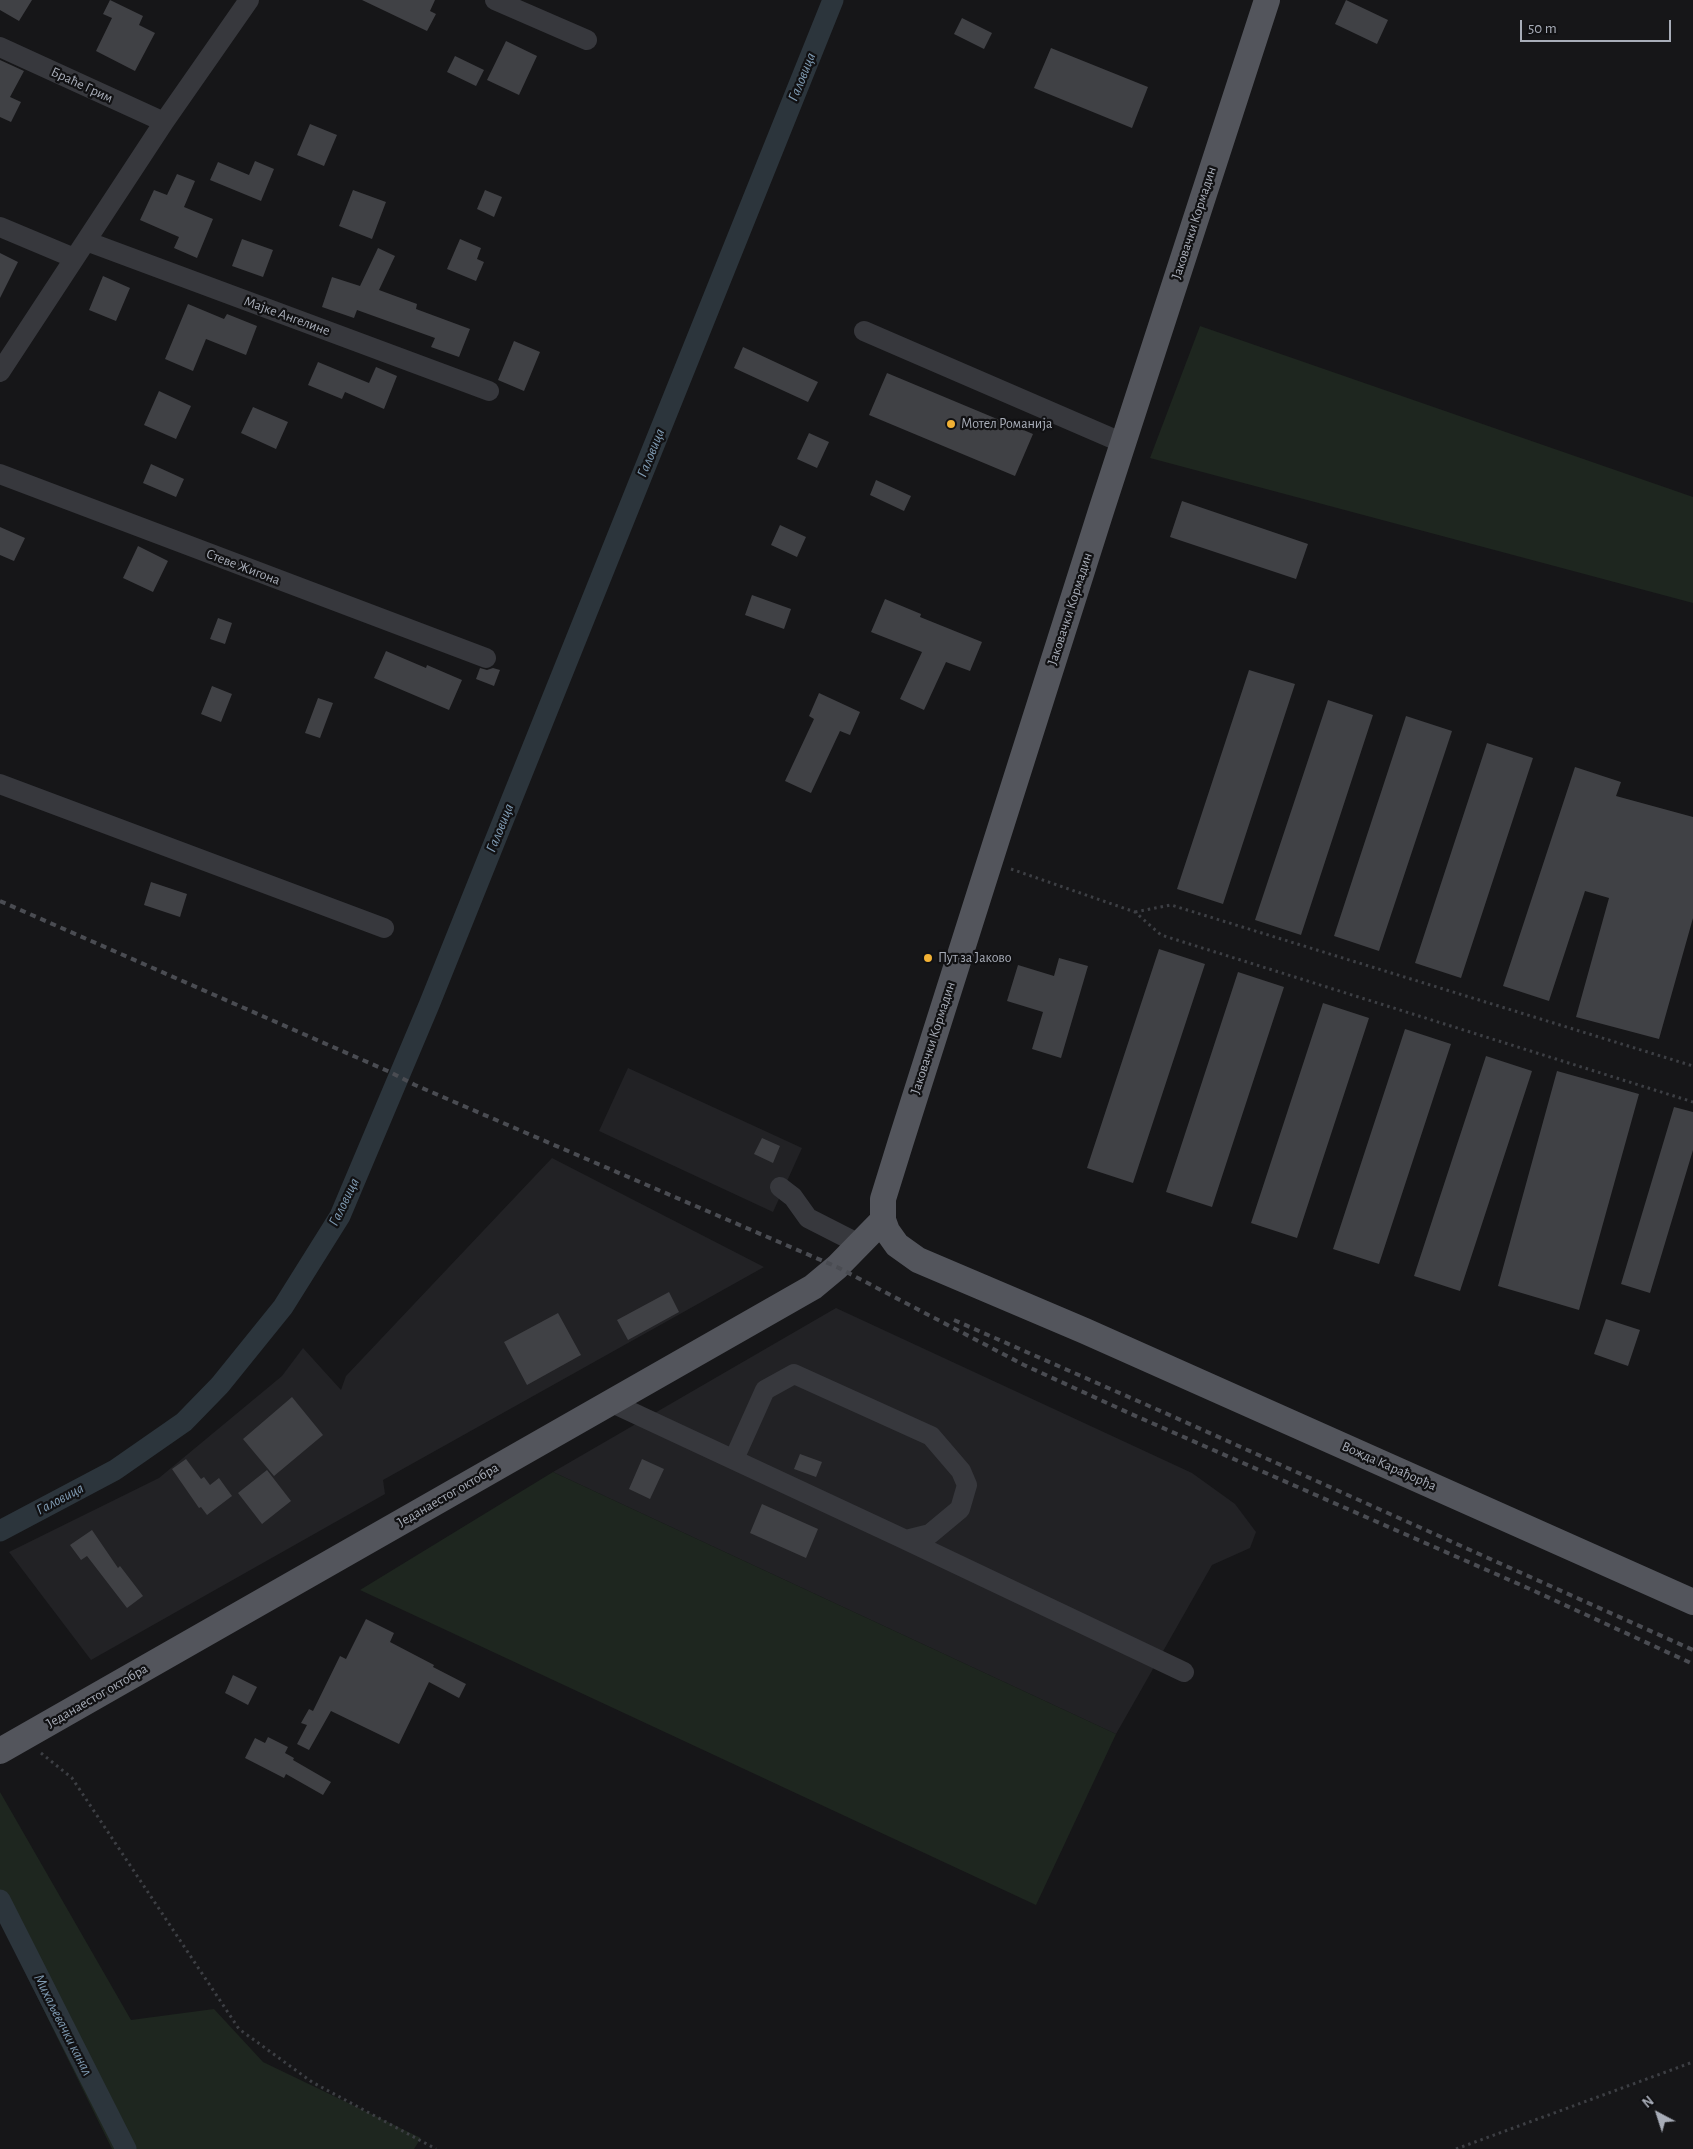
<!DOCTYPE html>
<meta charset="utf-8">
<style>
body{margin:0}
#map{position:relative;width:1693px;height:2149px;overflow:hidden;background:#161618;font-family:"Alegreya Sans",sans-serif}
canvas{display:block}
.north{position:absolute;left:1633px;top:2089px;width:50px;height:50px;-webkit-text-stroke:4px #111113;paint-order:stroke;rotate:320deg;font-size:14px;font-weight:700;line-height:20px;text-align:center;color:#a8adb8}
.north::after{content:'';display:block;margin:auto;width:18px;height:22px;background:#a8adb8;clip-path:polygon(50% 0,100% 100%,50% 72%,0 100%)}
.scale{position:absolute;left:1520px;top:20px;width:151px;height:22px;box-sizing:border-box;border:2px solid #a8adb8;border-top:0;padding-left:6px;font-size:15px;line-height:18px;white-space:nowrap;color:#a8adb8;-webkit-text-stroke:4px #111113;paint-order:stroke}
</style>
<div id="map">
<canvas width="1693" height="2149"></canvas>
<div class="north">N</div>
<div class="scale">50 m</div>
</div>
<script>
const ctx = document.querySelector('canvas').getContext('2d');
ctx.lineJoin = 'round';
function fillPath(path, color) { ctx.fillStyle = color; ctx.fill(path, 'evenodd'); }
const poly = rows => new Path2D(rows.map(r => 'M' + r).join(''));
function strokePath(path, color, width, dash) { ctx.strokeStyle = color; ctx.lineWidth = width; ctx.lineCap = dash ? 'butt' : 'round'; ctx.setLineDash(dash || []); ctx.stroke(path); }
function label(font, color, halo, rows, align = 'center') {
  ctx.font = font + ' "Alegreya Sans",sans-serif'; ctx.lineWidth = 4.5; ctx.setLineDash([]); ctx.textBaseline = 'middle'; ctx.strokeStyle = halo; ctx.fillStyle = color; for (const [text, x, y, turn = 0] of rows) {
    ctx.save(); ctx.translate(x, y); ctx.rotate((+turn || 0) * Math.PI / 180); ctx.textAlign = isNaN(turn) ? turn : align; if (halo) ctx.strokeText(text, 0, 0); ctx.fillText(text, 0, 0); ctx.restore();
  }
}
fillPath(poly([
 [628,1068,802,1148,773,1212,599,1131],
 [552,1158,764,1267,383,1480,385,1494,91,1660,9,1552,159,1478,282,1376,303,1348,341,1390,346,1376],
 [836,1308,1192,1473,1235,1504,1256,1532,1250,1548,1212,1565,1116,1734,553,1472]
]), '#222225');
fillPath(poly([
 [1200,326,1693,497,1693,603,1150,458],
 [553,1472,1116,1734,1036,1905,360,1590],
 [0,1792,131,2020,214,2009,263,2062,421,2138,414,2149,112,2149,0,1921]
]), '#1e261f');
strokePath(poly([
 [0,1531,115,1470,184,1422,220,1385,283,1307,340,1216,429,1005,833,0],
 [0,1900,126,2149]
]), '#2c353c', 21);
fillPath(poly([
 [0,0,32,0,19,21,0,10],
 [110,0,143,16,139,25,155,33,135,71,96,51,112,18,103,14],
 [362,0,435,0,430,11,436,14,427,31],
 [1346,0,1388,20,1377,44,1335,24],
 [962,18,992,33,984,49,954,34],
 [506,41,537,56,519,95,487,80],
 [1051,48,1148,87,1132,128,1034,88],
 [455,56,484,70,476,86,447,72],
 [0,60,24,71,10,97,21,102,11,122,0,117],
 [310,124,337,135,324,166,297,155],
 [255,161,274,169,261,201,210,180,218,162,249,175],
 [177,174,195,181,184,207,213,219,197,258,174,248,179,237,140,220,154,190,167,195],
 [353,190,386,202,372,239,339,226],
 [485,190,502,197,494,217,477,209],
 [242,239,273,250,263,277,232,266],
 [460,239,481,248,477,259,484,262,476,281,447,269],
 [378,248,395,256,379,290,417,304,416,309,470,329,459,357,431,347,435,338,357,310,354,318,322,307,332,277,360,286],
 [0,253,18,262,0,298],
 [103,276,130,288,116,321,89,310],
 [188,304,224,319,227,314,257,326,246,355,206,339,193,371,165,359],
 [514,341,540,352,524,391,498,380],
 [743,347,818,382,808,402,734,368],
 [318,362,369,383,376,367,397,376,384,409,345,392,342,399,308,385],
 [887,373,1033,434,1015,476,869,415],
 [159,391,191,406,176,439,144,425],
 [253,407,288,422,276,449,241,433],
 [809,433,829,442,817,468,797,459],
 [151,464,184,479,176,497,143,483],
 [876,480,911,496,904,511,870,495],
 [1182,501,1308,544,1296,579,1170,537],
 [780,525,806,537,797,557,771,545],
 [0,527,25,538,14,561,0,555],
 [138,546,168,561,153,592,123,578],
 [752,595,791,609,784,629,745,615],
 [885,599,921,614,920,617,982,642,970,671,946,662,924,710,900,699,922,652,871,632],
 [218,618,232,623,225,644,210,639],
 [386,651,426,668,427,665,462,680,449,710,374,678],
 [480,668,487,670,493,668,500,670,494,686,476,679],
 [1249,670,1295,684,1223,904,1177,889],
 [212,686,232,694,221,722,201,714],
 [819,693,860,712,850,735,840,731,811,793,785,781,814,719,809,716],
 [318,698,333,703,320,738,305,733],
 [1328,700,1373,715,1301,935,1255,920],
 [1406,716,1452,731,1379,951,1334,936],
 [1487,743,1533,758,1461,978,1415,963],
 [1575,767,1621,782,1616,796,1693,817,1693,918,1659,1039,1576,1017,1609,898,1585,891,1549,1001,1503,986],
 [151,882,187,894,180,917,144,905],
 [1159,949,1205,964,1133,1183,1087,1168],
 [1059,958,1088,966,1061,1058,1032,1049,1043,1012,1007,1001,1018,965,1054,976],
 [1238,972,1284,987,1212,1207,1166,1192],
 [1323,1003,1369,1018,1297,1238,1251,1223],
 [1405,1029,1451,1044,1379,1264,1333,1249],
 [1486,1056,1532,1071,1460,1291,1414,1276],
 [1557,1071,1639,1094,1579,1310,1498,1286],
 [1674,1107,1693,1112,1693,1150,1650,1293,1621,1284],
 [762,1138,780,1146,773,1163,754,1154],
 [669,1292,679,1312,628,1340,617,1320],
 [558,1313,581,1355,527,1385,504,1342],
 [1606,1319,1640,1330,1628,1366,1594,1354],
 [292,1397,323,1435,274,1476,243,1439],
 [800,1454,822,1462,816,1477,794,1469],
 [186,1459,201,1479,204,1477,210,1485,219,1478,232,1496,207,1515,201,1507,199,1508,172,1469],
 [642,1459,664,1469,650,1499,629,1489],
 [267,1470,291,1501,262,1524,238,1493],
 [762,1504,818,1529,806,1558,750,1533],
 [92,1530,118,1568,120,1566,143,1596,127,1608,87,1556,81,1560,70,1545],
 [366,1619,394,1633,390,1642,434,1665,433,1667,466,1684,459,1698,429,1682,399,1744,331,1711,309,1750,297,1744,307,1725,301,1723,309,1709,313,1711,340,1656,346,1659],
 [233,1675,257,1687,248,1705,225,1693],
 [268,1737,288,1747,285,1753,294,1758,293,1760,331,1782,323,1795,286,1774,284,1778,245,1758,255,1738,265,1743]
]), '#404145');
strokePath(poly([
 [1011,869,1135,912,1161,935,1693,1102],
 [1135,912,1171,905,1693,1066],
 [41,1753,72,1778,239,2029,312,2082,436,2149],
 [1456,2149,1693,2062]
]), '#3d3f44', 3, [2.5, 4]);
strokePath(poly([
 [495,0,587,40],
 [0,47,164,122],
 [0,227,74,258],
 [86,241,489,391],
 [864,331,1123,443],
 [0,372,164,122,249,0],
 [0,474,486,658],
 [0,784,384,928],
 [780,1187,793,1197,808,1218,859,1244],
 [610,1402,906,1540,930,1534,960,1509,967,1485,961,1471,931,1436,794,1374,765,1390,734,1459],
 [906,1540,1184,1672]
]), '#37383d', 20);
strokePath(poly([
 [1267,0,1101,511,901,1141,883,1199,883,1220,887,1231,897,1245,918,1260,1085,1331,1693,1602],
 [0,1751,813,1287,837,1267,883,1220]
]), '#53555c', 26);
strokePath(poly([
 [0,901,390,1072,415,1085,837,1267,1024,1365,1129,1413,1530,1589,1693,1664],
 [954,1320,1165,1413,1693,1650]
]), '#4a4c52', 4, [6, 5]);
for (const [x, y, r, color] of [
 [951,424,5,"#f2b134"],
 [928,958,5,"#f2b134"]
]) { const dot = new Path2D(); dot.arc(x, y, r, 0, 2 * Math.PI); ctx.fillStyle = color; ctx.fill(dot); strokePath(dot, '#111113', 2); }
label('14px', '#a8adb8', '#111113', [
 ["Браће Грим",82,85,25],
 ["Јаковачки Кормадин",1194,223,-72],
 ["Мајке Ангелине",287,316,20],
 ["Стеве Жигона",243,567,21],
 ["Јаковачки Кормадин",1070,609,-72],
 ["Јаковачки Кормадин",933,1038,-72],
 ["Вожда Карађорђа",1389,1466,24],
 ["Једанаестог октобра",448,1495,-30],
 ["Једанаестог октобра",97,1696,-30]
]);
label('14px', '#a8adb8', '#111113', [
 ["Мотел Романија",961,424],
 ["Пут за Јаково",938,958]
], 'left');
label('italic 15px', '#7f9bb3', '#111113', [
 ["Галовица",802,77,-68],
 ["Галовица",651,453,-68],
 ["Галовица",500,828,-68],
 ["Галовица",344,1202,-64],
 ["Галовица",60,1499,-28],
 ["Михаљевачки канал",63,2025,63]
]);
</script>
